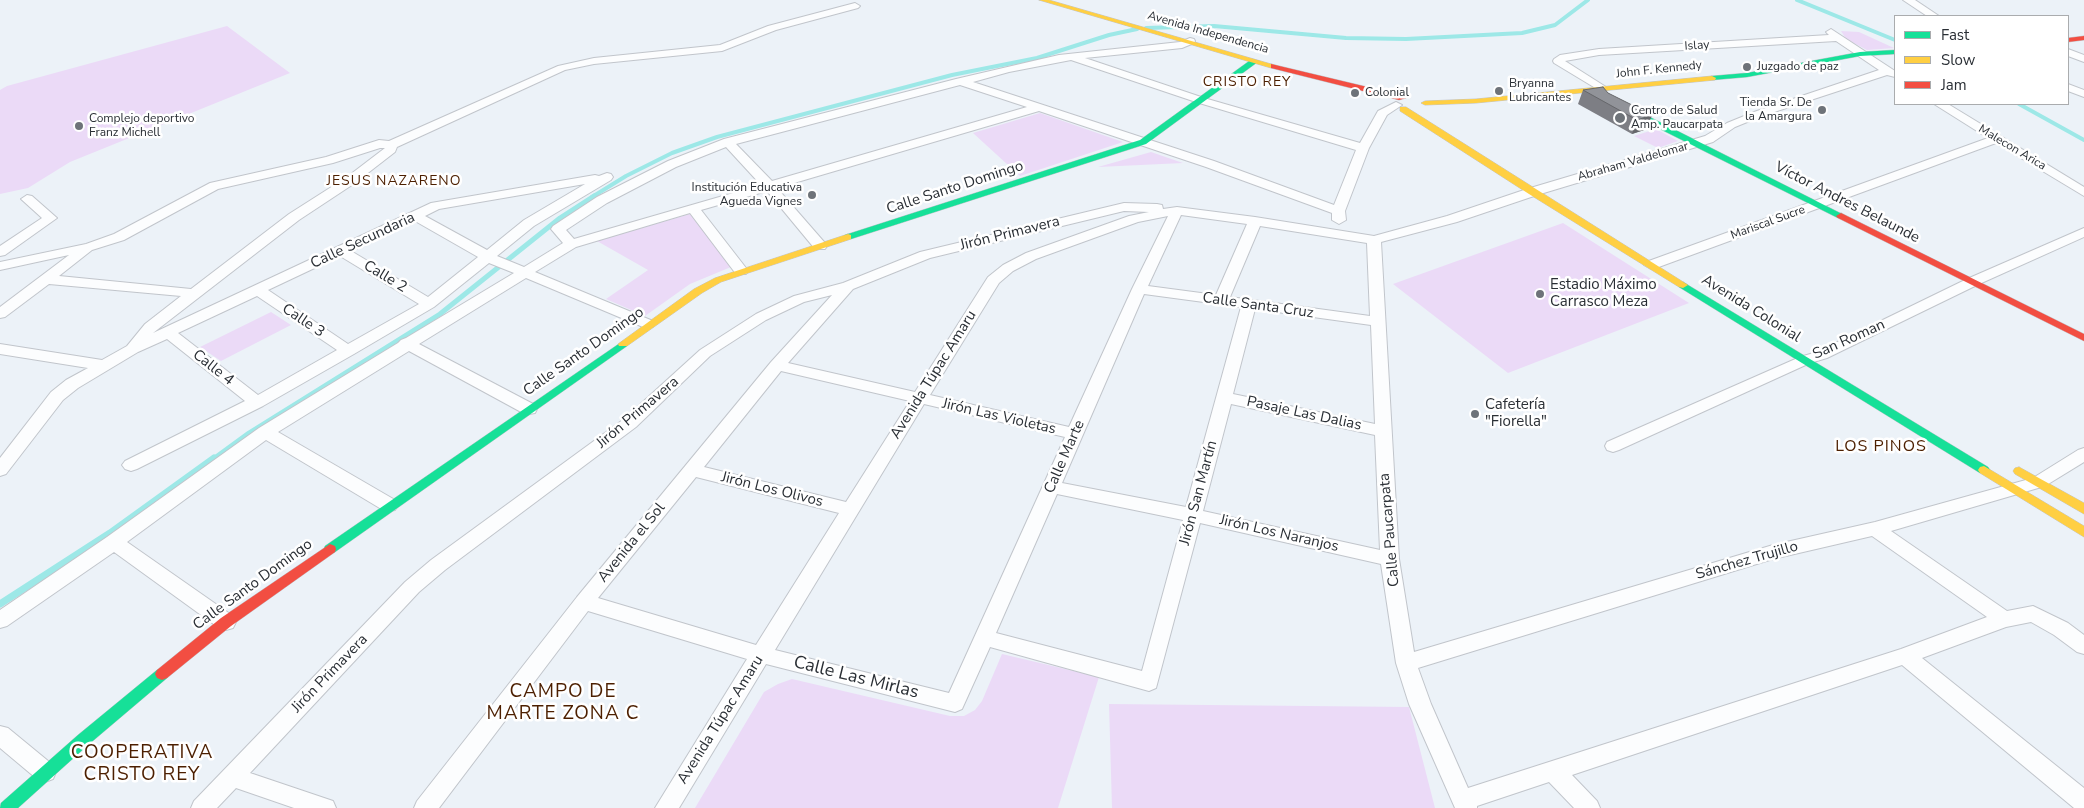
<!DOCTYPE html>
<meta charset="utf-8">
<style>
body{margin:0}
#map{position:relative;width:2084px;height:808px;overflow:hidden;background:#ecf2f8;font-family:"Nunito Sans",sans-serif}
canvas{display:block}
.legend{position:absolute;left:1894px;top:15px;width:175px;height:90px;box-sizing:border-box;background:#fff;border:1px solid #aaacae;margin:0;padding:6px 9px;list-style:none;font-size:15px;color:#2a2f35}
.legend li{display:flex;align-items:center;gap:10px;height:25px}
.legend b{width:25px;border:1px solid #aaacae}
</style>
<div id="map">
<canvas width="2084" height="808"></canvas>
<ul class="legend">
<li><b style="height:6px;background:#16e098"></b>Fast</li>
<li><b style="height:6px;background:#ffcf43"></b>Slow</li>
<li><b style="height:6px;background:#f24e42"></b>Jam</li>
</ul>
</div>
<script>
const ctx = document.querySelector('canvas').getContext('2d');
ctx.lineJoin = 'round';
function fillPath(path, color) { ctx.fillStyle = color; ctx.fill(path, 'evenodd'); }
const poly = rows => new Path2D(rows.map(r => 'M' + r).join(''));
function strokePath(path, color, width, dash) { ctx.strokeStyle = color; ctx.lineWidth = width; ctx.lineCap = dash ? 'butt' : 'round'; ctx.setLineDash(dash || []); ctx.stroke(path); }
function label(font, color, halo, rows, align = 'center') {
  ctx.font = font + ' "Nunito Sans",sans-serif'; ctx.lineWidth = 5; ctx.setLineDash([]); ctx.textBaseline = 'middle'; ctx.strokeStyle = halo; ctx.fillStyle = color; for (const [text, x, y, turn = 0] of rows) {
    ctx.save(); ctx.translate(x, y); ctx.rotate((+turn || 0) * Math.PI / 180); ctx.textAlign = isNaN(turn) ? turn : align; if (halo) ctx.strokeText(text, 0, 0); ctx.fillText(text, 0, 0); ctx.restore();
  }
}
fillPath(poly([
 [227,26,290,73,70,162,28,188,0,194,0,90,7,86],
 [1841,31,1859,32,1894,48,1867,50,1846,39],
 [1040,113,1123,142,1020,176,973,133],
 [1656,129,1678,141,1658,148,1634,136],
 [1151,152,1183,163,1098,167],
 [690,214,731,267,690,284,645,316,606,299,648,270,597,241],
 [1563,223,1689,303,1508,373,1393,284],
 [271,312,291,325,221,361,200,347],
 [1002,654,1099,677,1058,808,695,808,764,692,778,684,792,679,950,716,964,716,975,710,982,701],
 [1109,704,1409,707,1435,808,1112,808]
]), '#ebdaf7');
strokePath(poly([
 [1797,0,1895,40],
 [1146,28,1214,26,1346,38,1406,39,1522,33,1555,25,1588,0],
 [2019,104,2084,140],
 [592,197,626,176,672,153,717,137,952,75,1037,58,1109,35,1137,29]
]), '#9de8e7', 4);
strokePath(poly([
 [212,460,249,433,440,314,560,218,594,196]
]), '#9de8e7', 5);
strokePath(poly([
 [0,604,110,533,214,458]
]), '#9de8e7', 7);
const street = poly([
 [1903,0,1915,0,1939,16,1927,16,1903,0],
 [855,3,860,6,858,8,776,30,722,51,594,64,565,70,397,147,395,152,355,183,299,220,153,333,431,203,595,175,599,176,607,173,611,174,613,177,611,180,534,226,497,256,524,267,563,243,551,229,553,226,597,197,668,161,724,139,956,79,1059,55,1180,42,1190,38,1194,39,1195,41,1194,43,1182,48,1085,58,1204,98,1360,143,1378,111,1396,102,1402,105,1387,115,1369,148,1345,211,1346,220,1339,224,1332,220,1332,213,1206,167,1039,111,777,188,825,243,827,246,825,249,815,249,767,191,701,210,746,268,748,271,746,274,736,274,690,213,576,247,535,272,653,321,655,324,653,327,643,327,526,278,419,344,535,405,537,409,535,413,529,414,523,413,409,351,278,432,395,500,398,505,395,510,389,511,383,510,266,440,127,542,233,616,236,622,233,628,226,630,219,628,114,552,7,626,0,628,0,610,107,537,259,428,398,343,401,340,406,338,514,273,489,263,434,307,354,354,263,406,137,469,131,471,125,469,122,465,125,461,245,401,167,339,138,352,78,388,63,400,6,474,0,476,0,458,51,392,66,380,88,368,0,354,0,344,102,360,127,346,145,324,181,296,49,284,5,317,0,318,0,307,69,255,0,270,0,262,86,244,114,234,210,183,326,157,379,140,389,141,558,66,594,58,720,45,768,26,855,3],
 [1071,60,1196,102,1356,150,1334,205,1214,161,973,82,1009,72,1071,60],
 [960,85,1027,107,772,181,736,144,960,85],
 [726,147,761,185,574,239,566,230,607,203,676,167,726,147],
 [380,148,385,148,347,177,289,214,191,289,59,276,92,250,124,240,218,189,333,163,380,148],
 [585,184,524,220,487,250,425,216,439,209,585,184],
 [415,221,478,257,428,297,351,251,415,221],
 [340,256,419,304,348,344,268,290,340,256],
 [257,296,337,350,258,395,178,333,257,296],
 [1831,29,1895,71,1895,77,1887,75,1762,116,1735,127,1713,142,1537,195,1457,222,1381,242,1399,559,1414,652,1773,545,1875,522,2033,478,2078,450,2084,448,2084,462,2045,486,1891,531,2007,611,2033,606,2068,623,2084,635,2084,654,2077,652,2054,635,2031,622,2006,627,1922,658,2084,788,2084,808,2074,808,1902,665,1572,775,1597,801,1600,808,1574,808,1549,782,1477,806,1477,808,1455,808,1409,704,1396,663,1381,564,1200,523,1156,688,1149,691,990,647,962,709,955,712,766,664,679,808,655,808,747,659,588,611,439,808,414,808,417,801,577,597,771,362,832,295,804,302,766,320,710,356,636,427,445,570,419,592,250,773,333,801,336,808,294,808,236,788,217,808,191,808,194,801,405,582,431,560,624,419,700,350,756,314,794,296,843,283,920,252,1124,203,1157,204,1162,205,1163,209,1177,207,1255,217,1374,236,1447,216,1527,189,1705,136,1727,123,1754,112,1879,70,1836,41,1599,55,1565,61,1606,87,1608,89,1602,92,1554,63,1553,61,1554,59,1560,55,1599,49,1829,35,1826,32,1831,29],
 [1124,211,1149,212,1129,216,1026,253,1003,265,988,277,915,392,788,363,853,289,930,258,1124,211],
 [1181,215,1247,224,1216,295,1148,286,1181,215],
 [1168,216,1132,289,1069,427,930,395,999,283,1013,271,1036,259,1138,222,1168,216],
 [1260,226,1367,243,1370,316,1230,297,1260,226],
 [1144,294,1241,307,1186,507,1062,483,1144,294],
 [1255,309,1371,325,1375,424,1233,394,1255,309],
 [781,371,910,401,846,502,704,467,781,371],
 [924,404,1065,437,949,693,775,650,924,404],
 [1231,404,1375,435,1380,550,1203,511,1231,404],
 [696,477,839,513,756,645,598,598,696,477],
 [1057,494,1183,520,1142,671,996,633,1057,494],
 [1872,536,1987,617,1901,649,1468,788,1431,704,1418,668,1773,559,1872,536],
 [2068,49,2084,55,2084,62,2068,56,2068,49],
 [2068,84,2084,90,2084,97,2068,91,2068,84],
 [1934,104,1948,104,2084,187,2084,196,1996,143,1656,268,1651,269,1644,265,1646,262,1988,138,1934,104],
 [27,195,32,196,57,218,5,255,0,256,0,246,42,218,21,199,27,195],
 [2084,228,2084,237,1977,285,1827,358,1810,363,1619,450,1613,452,1607,450,1605,446,1607,442,1800,357,1817,352,1967,279,2084,228],
 [0,726,8,728,53,765,56,772,53,779,45,782,37,779,0,748,0,726]
]);
const fast = poly([
 [1895,50,1895,54,1860,56,1747,77,1712,80,1708,78,1712,76,1747,73,1860,52,1895,50],
 [1252,59,1259,61,1146,144,851,239,845,239,843,237,845,235,1140,140,1252,59],
 [1618,104,1624,104,1846,216,1844,218,1838,218,1618,108,1618,104],
 [1683,282,1988,467,1990,470,1988,473,1980,473,1679,287,1678,285,1683,282],
 [623,341,627,342,628,344,627,346,335,552,330,554,325,552,324,549,325,546,623,341],
 [162,668,167,670,169,674,167,678,88,745,18,808,0,808,1,803,78,735,157,670,162,668]
]);
const slow = poly([
 [1039,0,1049,0,1278,66,1271,68,1039,0],
 [1712,76,1716,78,1715,80,1476,103,1425,105,1421,103,1425,101,1476,99,1712,76],
 [1400,107,1406,107,1688,285,1683,288,1679,287,1529,194,1400,111,1400,107],
 [848,234,851,235,851,239,721,282,702,293,627,346,619,346,618,344,694,289,715,278,848,234],
 [1984,466,2084,526,2084,537,1980,473,1978,470,1980,467,1984,466],
 [2019,467,2084,503,2084,514,2015,474,2013,471,2015,468,2019,467]
]);
const jam = poly([
 [2084,36,2084,40,2068,42,2068,38,2084,36],
 [1271,64,1405,96,1406,98,1399,100,1271,68,1271,64],
 [1841,213,2084,334,2084,341,1838,218,1836,216,1841,213],
 [330,544,335,546,336,549,335,552,231,626,167,678,162,680,157,678,155,674,157,670,221,618,330,544]
]);
strokePath(street, '#c1c5cb', 2);
strokePath(fast, '#c1c5cb', 1);
strokePath(slow, '#c1c5cb', 1);
strokePath(jam, '#c1c5cb', 1);
fillPath(street, '#fcfdfe');
fillPath(fast, '#16e098');
fillPath(slow, '#ffcf43');
fillPath(jam, '#f24e42');
fillPath(poly([
 [1583,90,1608,93,1647,129,1632,134,1578,104]
]), '#7d7e84');
fillPath(poly([
 [1652,115,1647,129,1632,134,1637,120]
]), '#66676b');
const building = poly([
 [1603,87,1608,93,1652,115,1637,120,1583,90,1603,87]
]);
fillPath(building, '#919399');
strokePath(building, '#66676b', 1);
for (const [x, y, r, color] of [
 [1747,67,5,"#6e7379"],
 [1499,91,5,"#6e7379"],
 [1355,93,5,"#6e7379"],
 [1822,110,5,"#6e7379"],
 [1620,118,6,"#6e7379"],
 [79,126,5,"#6e7379"],
 [812,195,5,"#6e7379"],
 [1540,294,5,"#6e7379"],
 [1475,414,5,"#6e7379"]
]) { const dot = new Path2D(); dot.arc(x, y, r, 0, 2 * Math.PI); ctx.fillStyle = color; ctx.fill(dot); strokePath(dot, '#fff', 2); }
label('12px', '#2a2f35', '#fff', [
 ["Avenida Independencia",1208,33,16],
 ["Islay",1697,46,-4],
 ["John F. Kennedy",1659,70,-6],
 ["Malecon Arica",2012,148,31],
 ["Abraham Valdelomar",1633,162,-16],
 ["Mariscal Sucre",1768,223,-20]
]);
label('12px', '#2a2f35', '#fff', [
 ["Juzgado de paz",1757,67],
 ["Bryanna",1509,84],
 ["Lubricantes",1509,98],
 ["Colonial",1365,93],
 ["Tienda Sr. De",1812,103,"right"],
 ["la Amargura",1812,117,"right"],
 ["Centro de Salud",1631,111],
 ["Amp. Paucarpata",1631,125],
 ["Complejo deportivo",89,119],
 ["Franz Michell",89,133],
 ["Institución Educativa",802,188,"right"],
 ["Agueda Vignes",802,202,"right"]
], 'left');
ctx.letterSpacing = '1px';
label('14px', '#4c1f00', '#fff', [
 ["CRISTO REY",1247,83],
 ["JESUS NAZARENO",394,182]
]);
ctx.letterSpacing = '0px';
label('15px', '#2a2f35', '#fff', [
 ["Calle Santo Domingo",955,188,-18],
 ["Víctor Andres Belaunde",1847,203,27],
 ["Jirón Primavera",1010,234,-14],
 ["Calle Secundaria",363,241,-25],
 ["Calle 2",385,277,31],
 ["Calle Santa Cruz",1258,306,8],
 ["Avenida Colonial",1751,309,32],
 ["Calle 3",303,321,34],
 ["San Roman",1849,340,-24],
 ["Calle Santo Domingo",584,352,-35],
 ["Calle 4",213,368,38],
 ["Avenida Túpac Amaru",934,375,-58],
 ["Jirón Primavera",638,413,-40],
 ["Pasaje Las Dalias",1304,414,12],
 ["Jirón Las Violetas",999,417,13],
 ["Calle Marte",1065,457,-66],
 ["Jirón Los Olivos",772,490,14],
 ["Jirón San Martín",1199,493,-75],
 ["Calle Paucarpata",1390,530,-95],
 ["Jirón Los Naranjos",1279,534,13],
 ["Avenida el Sol",632,543,-51],
 ["Sánchez Trujillo",1747,561,-16],
 ["Calle Santo Domingo",253,585,-36],
 ["Jirón Primavera",330,674,-46],
 ["Avenida Túpac Amaru",721,720,-58]
]);
label('15px', '#2a2f35', '#fff', [
 ["Estadio Máximo",1550,285],
 ["Carrasco Meza",1550,302],
 ["Cafetería",1485,405],
 ["\"Fiorella\"",1485,422]
], 'left');
ctx.letterSpacing = '1px';
label('16px', '#4c1f00', '#fff', [
 ["LOS PINOS",1881,447]
]);
ctx.letterSpacing = '0px';
label('18px', '#2a2f35', '#fff', [
 ["Calle Las Mirlas",856,678,14]
]);
ctx.letterSpacing = '1px';
label('19px', '#4c1f00', '#fff', [
 ["CAMPO DE",563,692],
 ["MARTE ZONA C",563,714],
 ["COOPERATIVA",142,753],
 ["CRISTO REY",142,775]
]);
ctx.letterSpacing = '0px';
</script>
